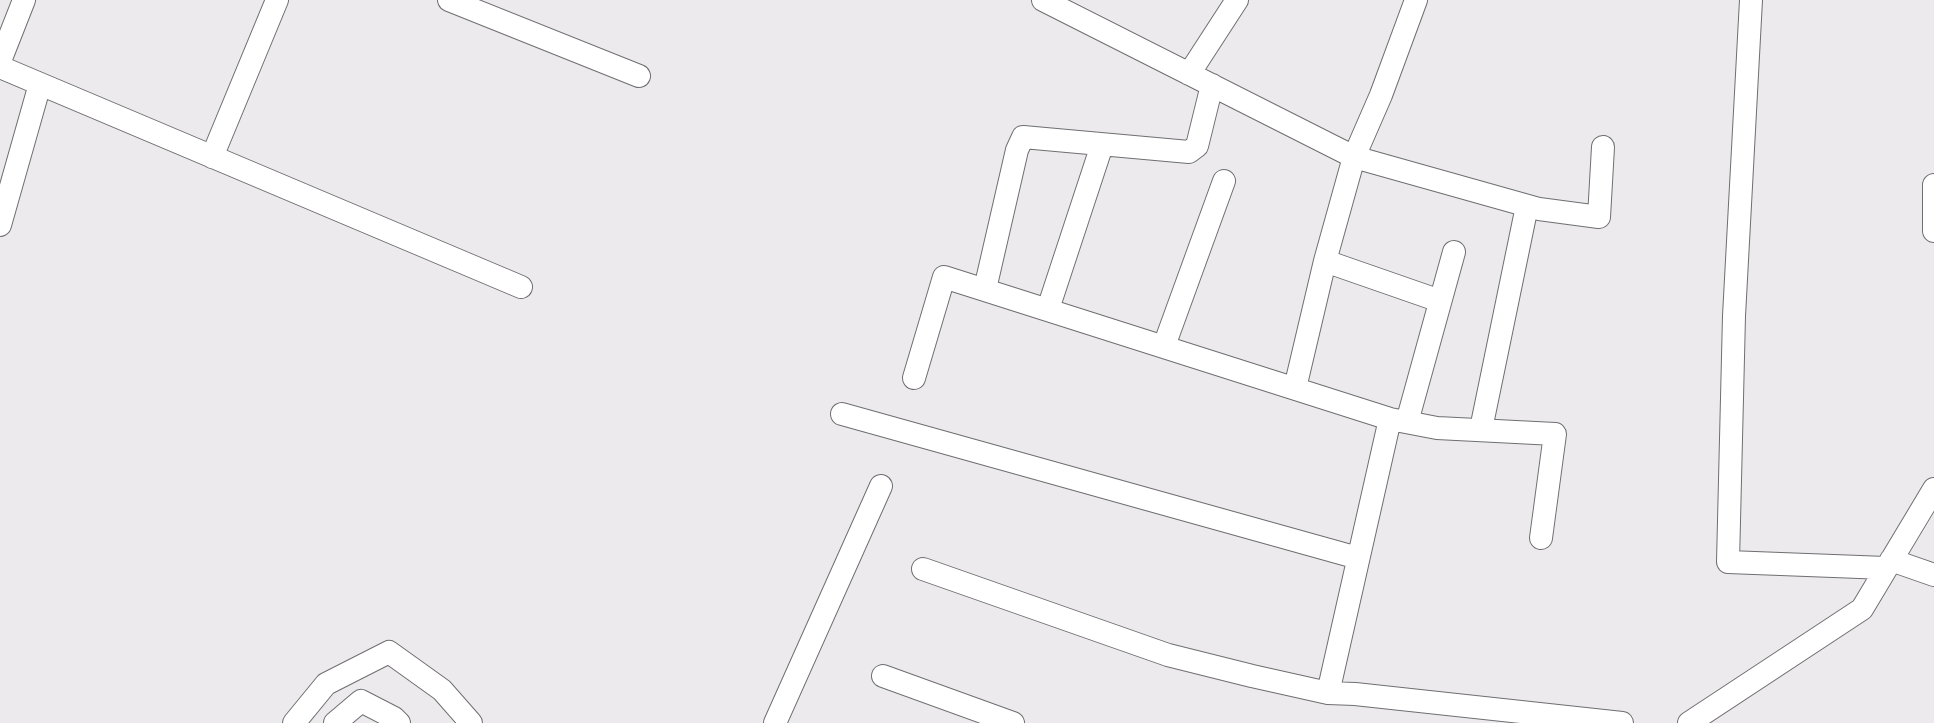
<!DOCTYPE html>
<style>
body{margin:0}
canvas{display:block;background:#eceaed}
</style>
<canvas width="1934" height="723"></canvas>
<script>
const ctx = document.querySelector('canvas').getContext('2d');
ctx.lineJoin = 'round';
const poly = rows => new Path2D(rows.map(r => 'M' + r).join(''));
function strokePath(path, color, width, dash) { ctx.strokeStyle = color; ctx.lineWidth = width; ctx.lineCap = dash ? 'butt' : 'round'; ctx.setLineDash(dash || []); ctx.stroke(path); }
const minor = poly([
 [449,0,639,76],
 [1043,0,1354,157,1539,209,1599,217,1603,147],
 [1751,0,1734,316,1728,562,1886,568],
 [0,61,24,0],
 [0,67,521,287],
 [1189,74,1237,0],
 [212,157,277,0],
 [1934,185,1934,231],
 [0,225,40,84],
 [1325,261,1440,301],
 [985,289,1017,150,1023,137,1189,152,1197,146,1212,85],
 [1048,309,1102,145],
 [1164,346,1224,181],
 [914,378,944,277,1390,419,1437,428,1555,434,1541,538],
 [1295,388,1325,261,1354,157,1381,95,1416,0],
 [842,414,1358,558],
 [1407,422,1454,252],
 [1481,429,1527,206],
 [1891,560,1934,575],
 [923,569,1168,655,1252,676,1328,693,1355,694,1622,723],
 [883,676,1013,723],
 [1328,693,1390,419],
 [294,723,326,684,389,652,442,690,471,723],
 [335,723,361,701,394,718,399,723],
 [775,723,881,486],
 [1689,723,1862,609,1934,489]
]);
strokePath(minor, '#6f6e71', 24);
strokePath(minor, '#fff', 22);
</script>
